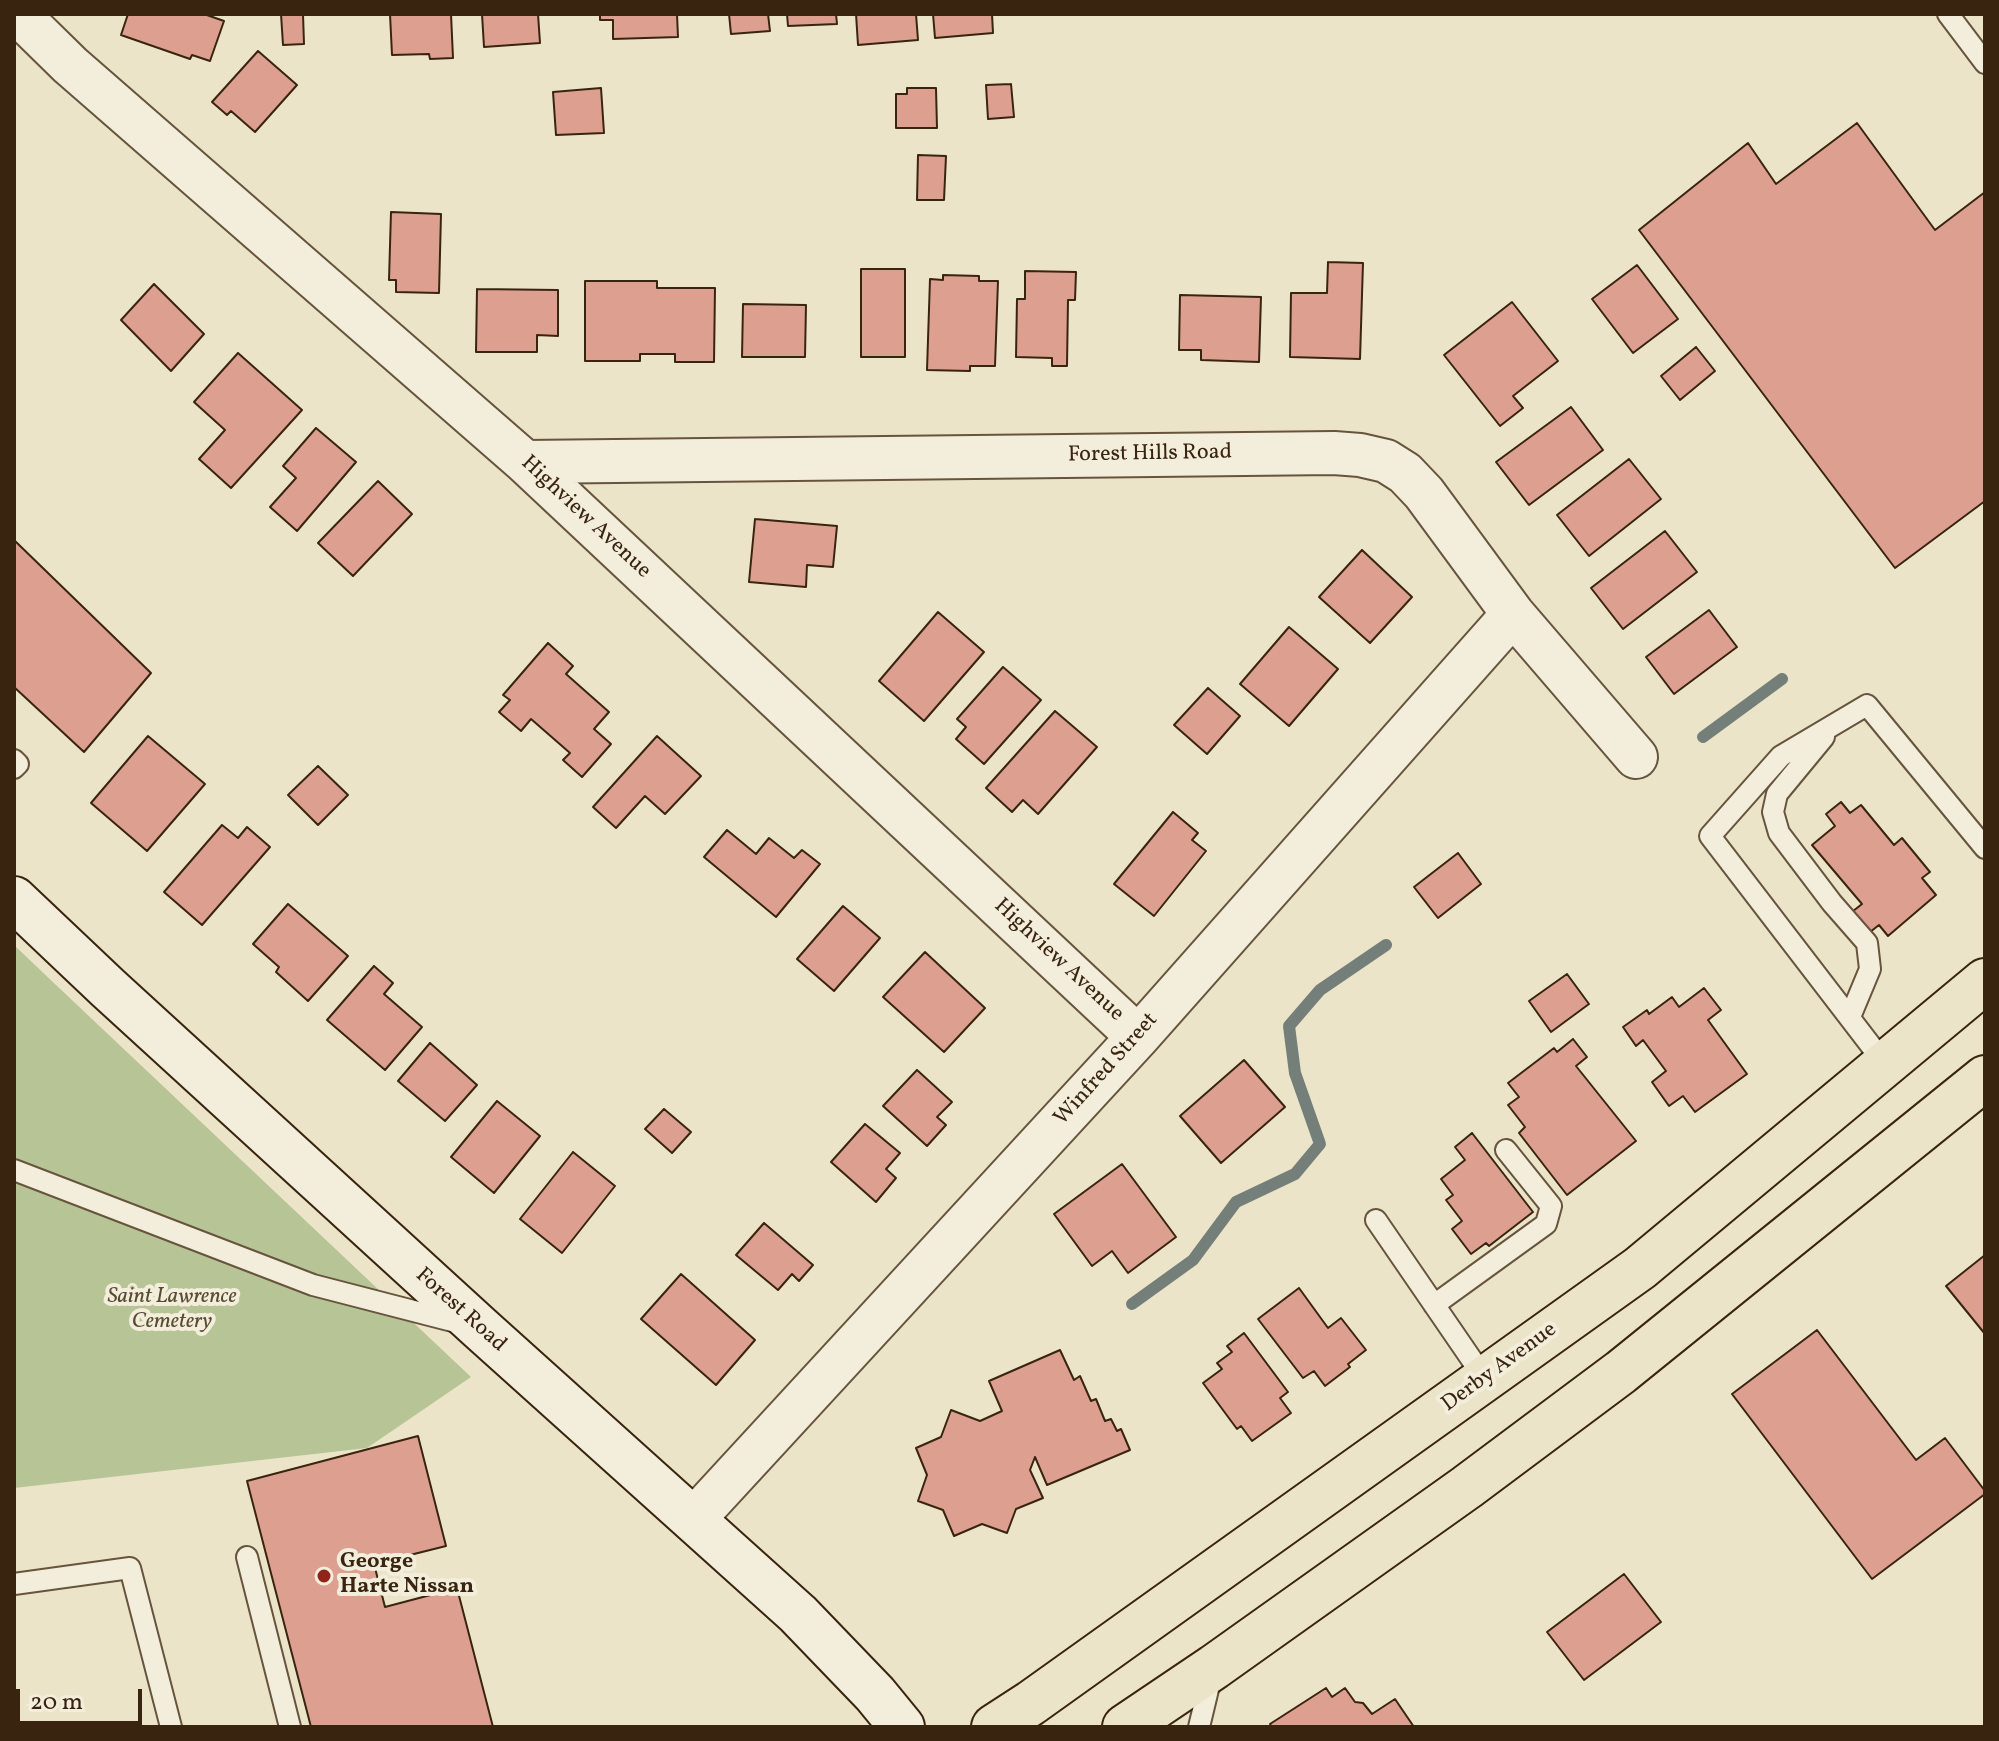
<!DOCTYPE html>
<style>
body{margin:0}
#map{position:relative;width:1999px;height:1741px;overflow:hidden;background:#ece4c8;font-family:Vollkorn,serif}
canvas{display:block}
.frame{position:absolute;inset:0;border:16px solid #39240f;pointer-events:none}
.scale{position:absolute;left:16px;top:1689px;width:126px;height:36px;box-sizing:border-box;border:4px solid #39240f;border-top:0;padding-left:10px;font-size:24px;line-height:28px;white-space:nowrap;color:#39240f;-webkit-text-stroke:6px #f3eddb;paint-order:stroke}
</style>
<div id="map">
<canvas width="1999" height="1741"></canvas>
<div class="frame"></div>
<div class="scale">20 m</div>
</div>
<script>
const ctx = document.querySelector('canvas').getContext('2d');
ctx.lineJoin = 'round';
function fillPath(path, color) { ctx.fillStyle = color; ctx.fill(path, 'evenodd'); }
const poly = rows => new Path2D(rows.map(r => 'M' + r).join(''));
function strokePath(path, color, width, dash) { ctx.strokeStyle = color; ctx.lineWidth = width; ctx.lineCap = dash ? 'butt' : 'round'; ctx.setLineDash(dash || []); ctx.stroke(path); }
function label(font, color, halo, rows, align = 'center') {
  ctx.font = font + ' Vollkorn,serif'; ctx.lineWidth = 8; ctx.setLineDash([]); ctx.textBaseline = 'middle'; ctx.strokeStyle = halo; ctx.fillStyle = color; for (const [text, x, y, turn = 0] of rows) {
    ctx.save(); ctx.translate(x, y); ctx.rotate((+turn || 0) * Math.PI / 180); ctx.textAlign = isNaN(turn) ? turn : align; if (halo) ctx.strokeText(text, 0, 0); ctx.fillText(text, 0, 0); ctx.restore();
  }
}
fillPath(poly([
 [14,945,56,985,471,1377,367,1448,14,1488]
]), '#b7c496');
strokePath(poly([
 [1703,737,1782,679],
 [1132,1304,1193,1260,1236,1202,1295,1174,1320,1144,1295,1073,1289,1026,1320,990,1386,945]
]), '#747f79', 12);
const building = poly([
 [128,14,204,14,224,21,210,61,192,55,190,59,121,35,128,14],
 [281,14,303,14,304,44,283,45,281,14],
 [390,14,451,14,453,58,430,59,429,54,392,55,390,14],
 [482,14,538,14,540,43,484,47,482,14],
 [600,14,677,14,678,37,613,39,613,20,600,20,600,14],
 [729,14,768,14,770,31,731,34,729,14],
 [787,14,836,14,837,24,788,26,787,14],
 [856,14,916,14,918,40,858,45,856,14],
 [933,14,992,14,993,33,935,38,933,14],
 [258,51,297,85,255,132,231,111,227,115,212,102,258,51],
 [1011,84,1014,117,988,119,986,85,1011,84],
 [601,88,604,133,556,135,553,92,601,88],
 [907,88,936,88,937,128,896,128,896,94,907,94,907,88],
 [1857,123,1935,230,1985,192,1985,501,1895,568,1639,230,1748,143,1776,184,1857,123],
 [918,155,946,156,944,200,917,200,918,155],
 [391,212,441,214,439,293,396,292,396,280,389,280,391,212],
 [1328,262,1363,263,1360,359,1290,357,1291,293,1327,293,1328,262],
 [1637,265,1678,319,1633,353,1592,299,1637,265],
 [861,269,905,269,905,357,861,357,861,269],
 [1025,271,1076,272,1075,300,1068,300,1067,366,1052,366,1052,358,1016,357,1017,299,1025,299,1025,271],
 [943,275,979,276,979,281,998,281,995,366,970,366,970,371,927,370,930,279,943,280,943,275],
 [585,281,657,281,657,288,715,288,714,362,675,362,675,354,640,354,640,361,585,361,585,281],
 [154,284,204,334,171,371,121,320,154,284],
 [477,289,558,290,558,336,537,335,537,352,476,352,477,289],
 [1180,295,1261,297,1259,362,1201,360,1201,350,1179,350,1180,295],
 [1512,302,1558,361,1513,396,1523,408,1500,426,1444,355,1512,302],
 [743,304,806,305,805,357,742,357,743,304],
 [1696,347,1715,371,1680,400,1661,376,1696,347],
 [238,353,302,410,231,488,199,459,225,430,194,402,238,353],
 [1571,407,1603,450,1529,505,1496,462,1571,407],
 [316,428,356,462,297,531,270,507,296,478,283,466,316,428],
 [1629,459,1661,499,1589,556,1557,515,1629,459],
 [378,481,412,514,353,576,318,543,378,481],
 [755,519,837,526,833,567,807,565,806,587,749,582,755,519],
 [1665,531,1697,572,1623,629,1591,588,1665,531],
 [14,540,151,673,84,752,14,687,14,540],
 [1362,550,1412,597,1370,643,1319,597,1362,550],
 [1709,610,1737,647,1674,694,1646,657,1709,610],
 [938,612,984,652,924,721,879,681,938,612],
 [1289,627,1338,669,1289,726,1240,684,1289,627],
 [548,643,573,666,566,674,609,712,594,729,611,744,582,777,563,760,570,753,531,719,521,731,499,712,510,700,503,695,548,643],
 [1003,667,1041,700,984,764,956,739,966,727,957,719,1003,667],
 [1208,688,1240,716,1207,754,1174,725,1208,688],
 [1055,711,1097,747,1038,814,1023,800,1012,812,986,788,1055,711],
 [148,736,205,784,147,851,91,803,148,736],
 [657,736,701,776,665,814,645,796,616,828,593,807,657,736],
 [318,766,348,795,318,825,288,795,318,766],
 [1841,802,1850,813,1861,805,1894,845,1902,838,1930,872,1922,878,1936,895,1888,936,1879,925,1865,936,1848,915,1862,904,1812,845,1835,826,1826,814,1841,802],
 [1173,812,1198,833,1192,840,1206,851,1154,916,1114,884,1173,812],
 [222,825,238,838,247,827,270,847,202,925,164,892,222,825],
 [727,830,756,854,769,838,794,858,802,850,820,864,776,917,704,857,727,830],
 [1458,853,1481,884,1438,918,1414,887,1458,853],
 [288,904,348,956,308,1001,276,972,279,967,253,944,288,904],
 [843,906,880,938,834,991,797,959,843,906],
 [925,952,985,1008,944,1052,883,997,925,952],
 [374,966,393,983,384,994,422,1027,385,1070,327,1020,374,966],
 [1567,974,1589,1004,1551,1032,1529,1001,1567,974],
 [1704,988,1721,1010,1708,1020,1747,1074,1695,1112,1683,1096,1669,1106,1652,1082,1666,1071,1643,1040,1636,1046,1623,1027,1647,1010,1649,1014,1672,997,1679,1007,1704,988],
 [1573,1039,1587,1057,1576,1066,1636,1141,1567,1195,1519,1133,1525,1127,1508,1105,1519,1097,1508,1083,1554,1048,1557,1052,1573,1039],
 [430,1043,477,1085,445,1121,398,1081,430,1043],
 [1244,1060,1285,1107,1221,1163,1180,1116,1244,1060],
 [917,1070,952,1102,937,1117,946,1125,927,1146,883,1106,917,1070],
 [497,1101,540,1136,494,1193,451,1157,497,1101],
 [664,1109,691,1132,672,1153,645,1129,664,1109],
 [865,1124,900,1153,886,1169,896,1178,876,1202,831,1162,865,1124],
 [1472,1133,1533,1212,1489,1246,1486,1243,1471,1254,1452,1229,1462,1221,1446,1200,1453,1195,1441,1179,1465,1160,1455,1147,1472,1133],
 [573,1152,615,1186,562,1253,520,1219,573,1152],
 [1122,1164,1176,1237,1128,1273,1112,1251,1092,1266,1054,1214,1122,1164],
 [764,1223,813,1265,799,1281,792,1274,778,1290,736,1255,764,1223],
 [1985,1255,1985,1334,1946,1286,1985,1255],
 [681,1274,755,1340,716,1385,641,1319,681,1274],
 [1299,1288,1328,1328,1341,1318,1366,1350,1348,1364,1350,1367,1325,1386,1314,1371,1303,1378,1258,1319,1299,1288],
 [1817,1330,1916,1460,1945,1438,1985,1491,1985,1494,1872,1579,1732,1394,1817,1330],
 [1244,1333,1288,1392,1280,1398,1291,1413,1252,1441,1241,1426,1237,1429,1203,1383,1222,1369,1217,1363,1232,1352,1227,1346,1244,1333],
 [1060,1350,1074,1380,1080,1376,1091,1401,1096,1399,1105,1421,1111,1419,1117,1431,1121,1429,1130,1450,1047,1485,1035,1457,1030,1470,1043,1498,1016,1509,1007,1533,982,1524,954,1536,943,1510,918,1501,927,1475,916,1448,941,1437,951,1410,980,1421,1002,1411,989,1381,1060,1350],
 [418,1436,446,1546,374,1564,385,1607,457,1588,493,1727,311,1727,247,1481,418,1436],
 [1624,1574,1661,1622,1584,1680,1547,1632,1624,1574],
 [1326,1688,1332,1697,1345,1688,1355,1702,1363,1703,1372,1714,1395,1699,1414,1727,1272,1727,1270,1724,1326,1688]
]);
fillPath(building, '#dd9f90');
strokePath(building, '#39240f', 2);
const lane = poly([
 [1948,14,1985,63],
 [1824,737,1777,794,1773,812,1779,833,1832,903,1867,943,1870,969,1850,1017],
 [14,760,18,764,14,768],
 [1885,1064,1710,836,1781,756,1867,705,1985,848],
 [14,1170,313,1285,460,1323],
 [1376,1220,1485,1379],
 [1434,1305,1546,1224,1551,1206,1506,1150],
 [247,1557,290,1727],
 [14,1584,130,1568,171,1727],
 [1199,1727,1212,1673]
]);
const street = poly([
 [18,14,70,65,525,462,1138,1037],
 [525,462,1334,453,1360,455,1386,461,1405,473,1424,493,1513,614,1636,757],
 [693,1520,1138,1037,1513,614]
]);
const secondary = poly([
 [14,899,108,988,480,1328,798,1614,875,1694,902,1727]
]);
const highway = poly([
 [994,1727,1031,1703,1640,1268,1985,981],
 [1125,1727,1214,1667,1467,1487,1621,1372,1985,1078]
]);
strokePath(lane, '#66543d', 24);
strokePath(street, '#66543d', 46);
strokePath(secondary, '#39240f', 48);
strokePath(highway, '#39240f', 48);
strokePath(lane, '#f3eddb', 20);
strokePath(street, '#f3eddb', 42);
strokePath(secondary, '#f3eddb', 44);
strokePath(highway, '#ece4c8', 44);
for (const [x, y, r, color] of [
 [324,1576,8,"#8f2418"]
]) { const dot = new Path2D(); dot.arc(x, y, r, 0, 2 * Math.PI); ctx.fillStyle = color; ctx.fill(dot); strokePath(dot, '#f3eddb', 3); }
label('22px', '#39240f', '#f3eddb', [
 ["Forest Hills Road",1150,455,-1],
 ["Highview Avenue",585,518,43],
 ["Highview Avenue",1058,961,43],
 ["Winfred Street",1107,1070,-48],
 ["Forest Road",460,1311,42],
 ["Derby Avenue",1500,1368,-36]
]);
label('italic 22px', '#584c31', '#f3eddb', [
 ["Saint Lawrence",172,1298],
 ["Cemetery",172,1323]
]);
label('bold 22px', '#39240f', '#f3eddb', [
 ["George",340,1563],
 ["Harte Nissan",340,1588]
], 'left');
</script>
